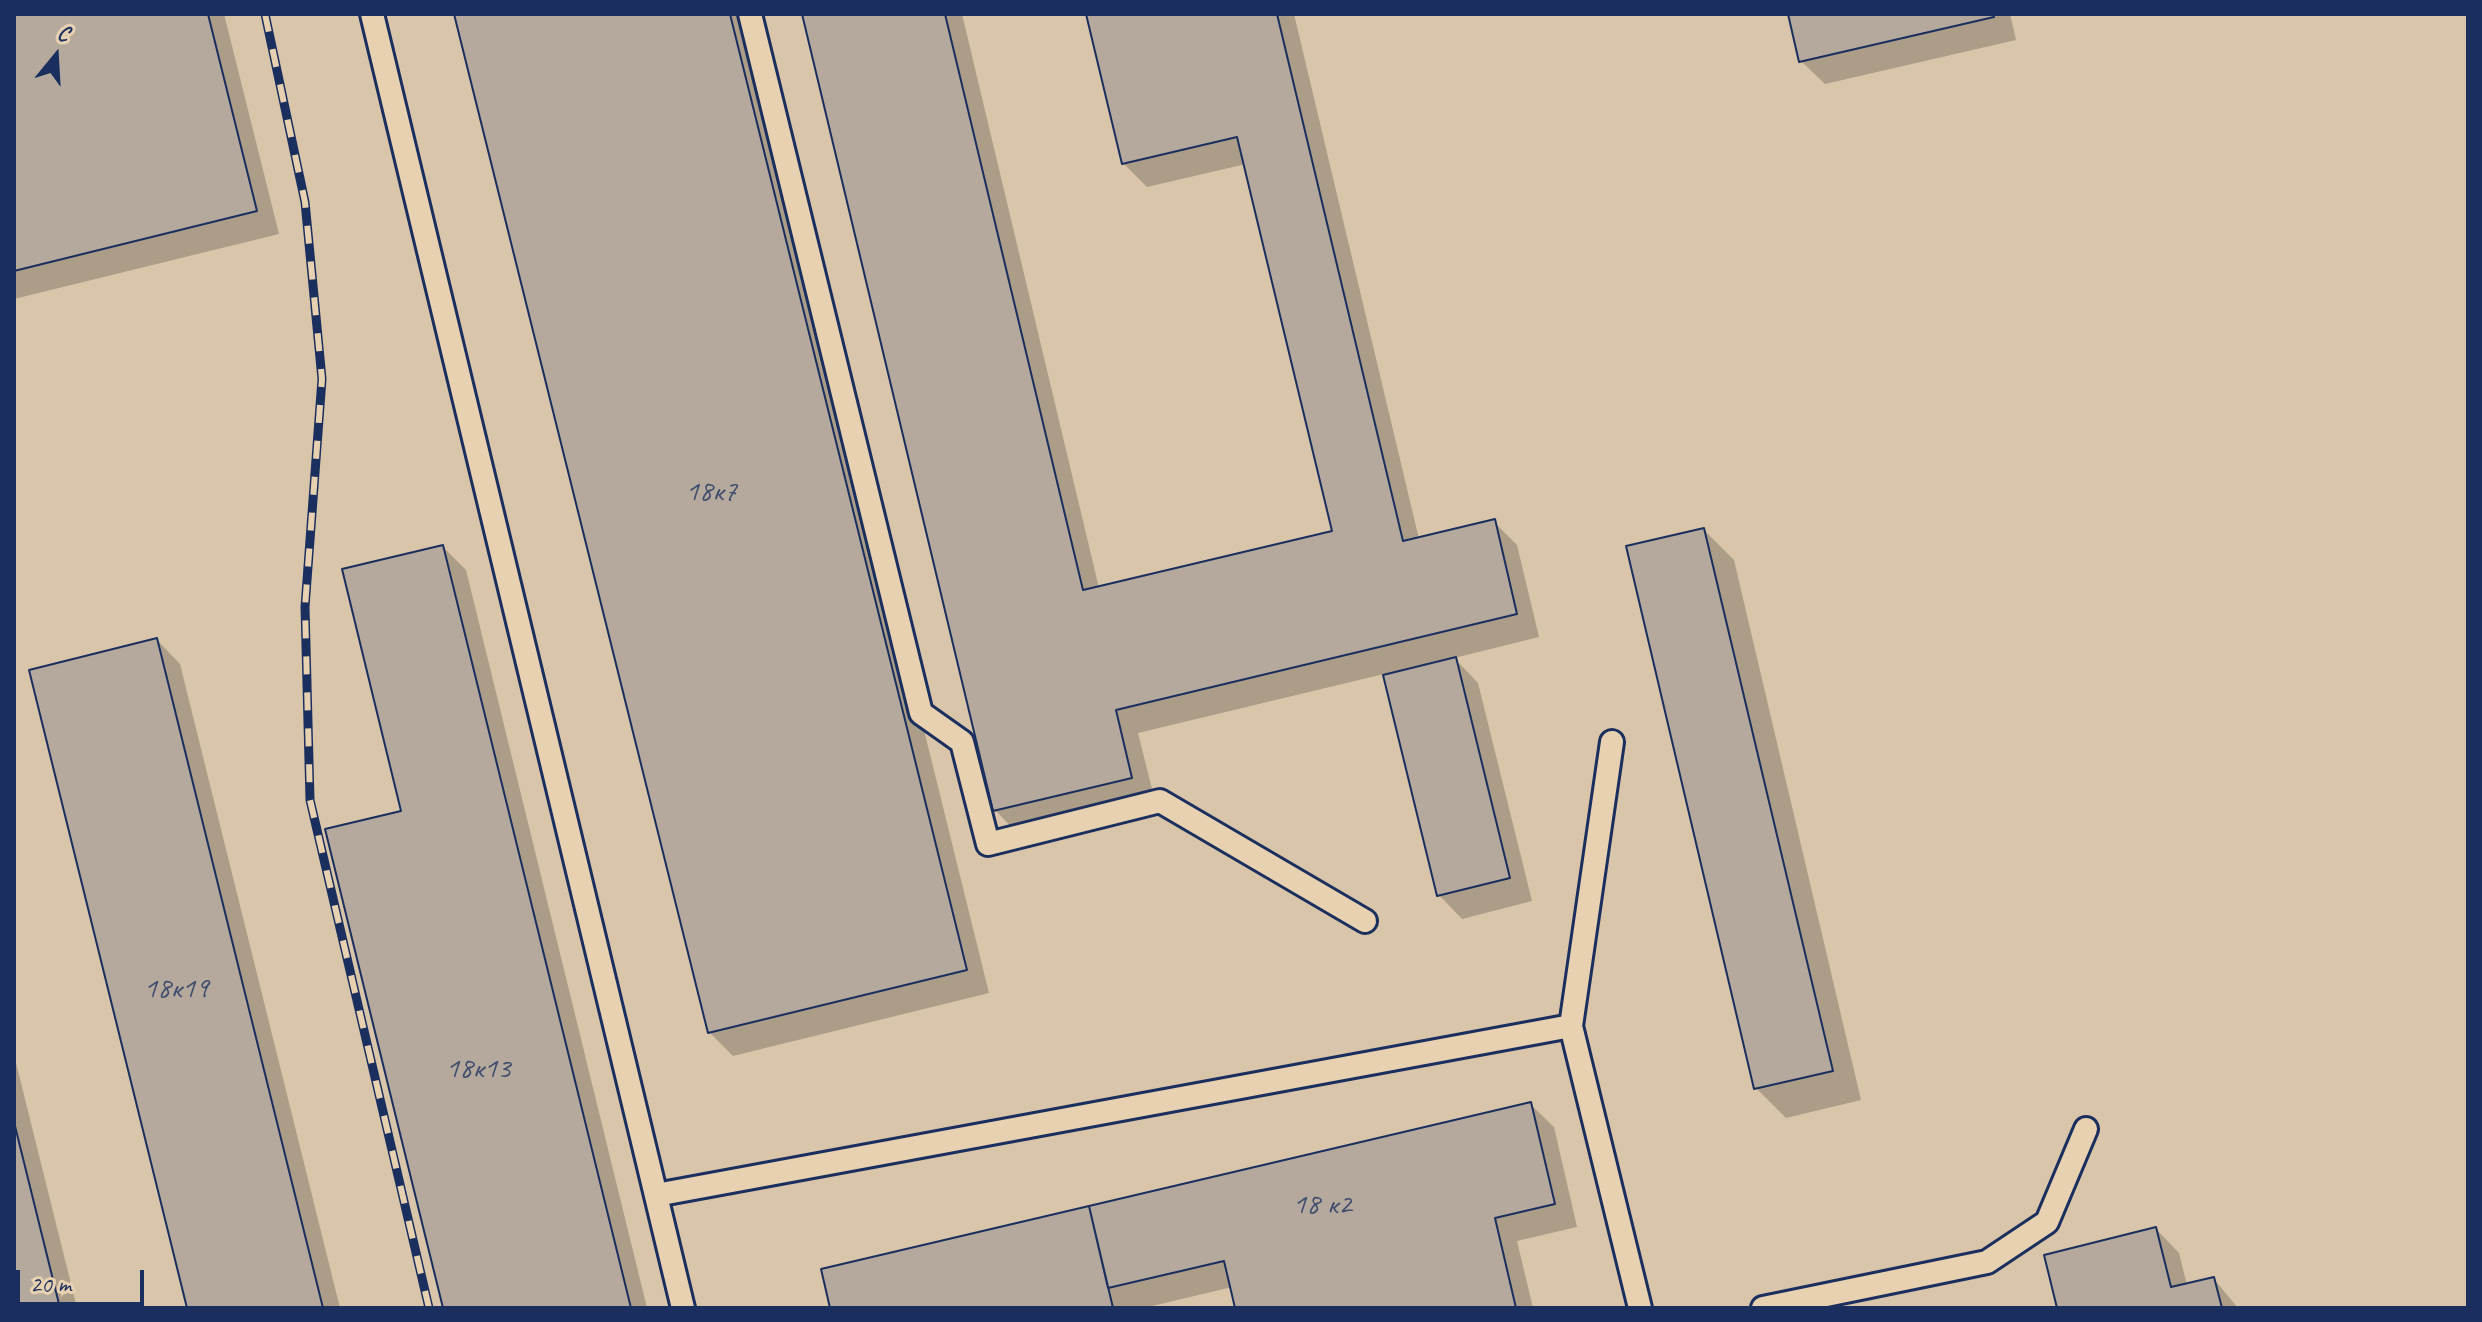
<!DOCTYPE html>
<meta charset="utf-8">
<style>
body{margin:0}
#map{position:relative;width:2482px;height:1322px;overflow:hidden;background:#e7d1b0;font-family:Caveat,sans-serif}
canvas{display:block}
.frame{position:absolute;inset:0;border:16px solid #1b2f5e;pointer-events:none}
.north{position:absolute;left:16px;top:16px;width:80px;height:80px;-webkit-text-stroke:6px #e7d1b0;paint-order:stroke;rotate:18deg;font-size:22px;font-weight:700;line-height:32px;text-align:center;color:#1b2f5e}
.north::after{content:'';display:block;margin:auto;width:28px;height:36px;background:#1b2f5e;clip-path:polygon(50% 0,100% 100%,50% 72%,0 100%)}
.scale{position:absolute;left:16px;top:1270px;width:128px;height:36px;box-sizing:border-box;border:4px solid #1b2f5e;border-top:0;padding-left:10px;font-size:24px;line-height:28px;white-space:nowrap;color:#1b2f5e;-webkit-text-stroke:6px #e7d1b0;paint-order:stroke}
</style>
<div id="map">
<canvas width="2482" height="1322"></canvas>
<div class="frame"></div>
<div class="north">С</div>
<div class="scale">20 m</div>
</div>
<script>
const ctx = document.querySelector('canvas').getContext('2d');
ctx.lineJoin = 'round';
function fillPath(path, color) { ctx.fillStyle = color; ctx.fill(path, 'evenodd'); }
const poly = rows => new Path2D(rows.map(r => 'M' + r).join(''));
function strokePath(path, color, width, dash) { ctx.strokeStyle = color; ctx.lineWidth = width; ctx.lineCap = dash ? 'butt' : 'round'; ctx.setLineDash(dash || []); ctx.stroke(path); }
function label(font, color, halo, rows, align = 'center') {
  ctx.font = font + ' Caveat,sans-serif'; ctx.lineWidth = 7; ctx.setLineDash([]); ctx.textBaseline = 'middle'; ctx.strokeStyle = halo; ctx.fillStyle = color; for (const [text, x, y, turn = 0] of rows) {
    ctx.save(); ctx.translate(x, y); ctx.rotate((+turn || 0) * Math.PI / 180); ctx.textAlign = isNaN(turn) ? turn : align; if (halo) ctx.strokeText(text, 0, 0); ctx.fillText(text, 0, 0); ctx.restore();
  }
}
fillPath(poly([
 [14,14,2468,14,2468,1308,14,1308]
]), '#d8c5aa');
fillPath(poly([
 [14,14,224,14,279,234,14,299],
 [456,14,747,14,989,993,733,1056,709,1032],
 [804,14,962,14,1099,588,1334,533,1246,164,1147,187,1123,163,1088,14,1294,14,1419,539,1494,522,1517,545,1539,637,1454,658,1478,683,1532,901,1462,919,1439,895,1384,674,1138,733,1155,801,1018,834,995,810],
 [1790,14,2010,14,2016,40,1825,84,1801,61],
 [1704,530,1734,560,1861,1100,1786,1118,1756,1088],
 [443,547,466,570,647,1308,445,1308,404,812],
 [157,640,180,664,340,1308,189,1308],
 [14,1055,77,1308,14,1308],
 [1530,1104,1554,1127,1577,1227,1517,1241,1533,1308,1237,1308,1232,1287,1144,1308,832,1308],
 [2156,1229,2179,1253,2187,1285,2214,1279,2238,1308,2059,1308]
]), '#0003');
const building = poly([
 [14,14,208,14,257,211,14,271,14,14],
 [454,14,730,14,967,970,708,1033,454,14],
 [802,14,945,14,1083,590,1332,531,1237,137,1122,164,1086,14,1277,14,1403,541,1495,519,1517,614,1116,710,1132,778,993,811,802,14],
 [1788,14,1993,14,1994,17,1799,62,1788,14],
 [1704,528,1833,1071,1754,1089,1626,546,1704,528],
 [443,545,631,1308,443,1308,325,829,401,811,342,569,443,545],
 [157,638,323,1308,187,1308,29,670,157,638],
 [1456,657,1510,878,1437,896,1383,675,1456,657],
 [1531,1102,1555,1204,1495,1218,1516,1308,1235,1308,1224,1261,1108,1288,1089,1206,1531,1102],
 [14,1122,60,1308,14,1308,14,1122],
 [1089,1206,1113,1308,830,1308,821,1269,1089,1206],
 [2156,1227,2171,1287,2214,1277,2222,1308,2057,1308,2044,1255,2156,1227]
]);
fillPath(building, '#b4a99c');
strokePath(building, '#1b2f5e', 2);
const lane = poly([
 [372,14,683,1308],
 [750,14,921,713,962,742,988,844,1160,801,1365,921],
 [1571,1026,1612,742],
 [656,1195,1571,1026,1640,1308],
 [1763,1308,1987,1262,2047,1222,2086,1129]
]);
strokePath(lane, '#1b2f5e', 28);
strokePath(lane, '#e7d1b0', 22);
const rail = poly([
 [265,14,305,202,322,379,305,607,310,800,429,1308]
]);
strokePath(rail, '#1b2f5e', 9);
strokePath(rail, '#e7d1b0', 6, [18]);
label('30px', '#414e6e', null, [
 ["18к7",711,492],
 ["18к19",176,989],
 ["18к13",478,1069],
 ["18 к2",1322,1205]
]);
</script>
